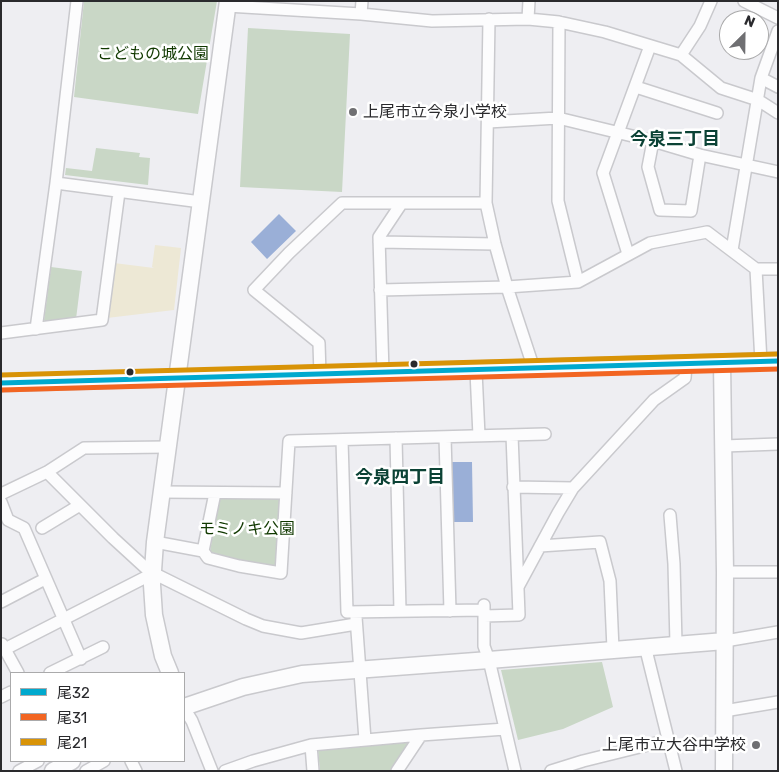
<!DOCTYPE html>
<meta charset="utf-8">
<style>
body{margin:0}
#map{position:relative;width:779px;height:772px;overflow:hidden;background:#eeeef2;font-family:Rubik,"Noto Sans JP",sans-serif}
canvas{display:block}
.frame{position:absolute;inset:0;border:2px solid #2a2a2d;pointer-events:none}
.legend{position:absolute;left:10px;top:672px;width:175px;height:90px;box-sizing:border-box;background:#fff;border:1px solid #aaaaab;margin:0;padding:6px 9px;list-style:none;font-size:15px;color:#2a2a2d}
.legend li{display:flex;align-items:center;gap:10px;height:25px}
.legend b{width:25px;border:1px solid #aaaaab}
.north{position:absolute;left:719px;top:10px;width:50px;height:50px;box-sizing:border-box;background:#fff;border:1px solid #aaaaab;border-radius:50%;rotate:23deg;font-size:14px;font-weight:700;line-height:20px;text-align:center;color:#2a2a2d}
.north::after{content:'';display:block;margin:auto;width:18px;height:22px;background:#6f6f72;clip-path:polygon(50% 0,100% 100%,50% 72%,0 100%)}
</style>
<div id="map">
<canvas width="779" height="772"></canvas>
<div class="frame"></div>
<ul class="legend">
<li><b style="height:6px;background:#00a9ce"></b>尾32</li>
<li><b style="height:6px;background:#f26522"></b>尾31</li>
<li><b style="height:6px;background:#d89307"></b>尾21</li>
</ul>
<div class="north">N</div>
</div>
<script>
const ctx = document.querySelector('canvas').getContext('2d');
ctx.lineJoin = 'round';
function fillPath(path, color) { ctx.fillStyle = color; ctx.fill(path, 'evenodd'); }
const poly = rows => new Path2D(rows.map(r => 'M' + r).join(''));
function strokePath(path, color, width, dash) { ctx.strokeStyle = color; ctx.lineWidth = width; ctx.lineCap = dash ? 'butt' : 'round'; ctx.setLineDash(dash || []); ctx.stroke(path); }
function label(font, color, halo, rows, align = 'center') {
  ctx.font = font + ' Rubik,"Noto Sans JP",sans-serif'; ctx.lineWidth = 5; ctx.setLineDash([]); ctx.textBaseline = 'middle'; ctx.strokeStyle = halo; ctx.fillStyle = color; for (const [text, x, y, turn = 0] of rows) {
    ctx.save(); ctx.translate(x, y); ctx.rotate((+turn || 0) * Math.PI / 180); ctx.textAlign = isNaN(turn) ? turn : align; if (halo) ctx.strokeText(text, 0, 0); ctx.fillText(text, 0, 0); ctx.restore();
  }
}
fillPath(poly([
 [84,1,217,1,198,114,74,97],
 [248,28,350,34,342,192,240,187],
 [96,148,140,153,139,157,150,158,148,185,65,175,66,168,92,171],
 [51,267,82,271,76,319,48,323,44,320],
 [222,497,278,497,282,500,277,564,272,568,213,555,210,552,218,502],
 [602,662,613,707,563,729,518,740,501,670],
 [410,739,413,744,393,771,320,771,318,750]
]), '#c9d7c6');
fillPath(poly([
 [155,245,181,248,174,310,107,318,114,263,154,268,152,267]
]), '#ede8d5');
fillPath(poly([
 [279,214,296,231,267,259,251,242],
 [450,462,472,462,473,522,452,522]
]), '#9aafd7');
const street = poly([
 [744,1,778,18],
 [227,6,361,14,432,21,528,19,559,22,605,32,681,55,721,88,758,100,778,113],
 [361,14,362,1],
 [489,19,486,203,495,244,507,287,534,369],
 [528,19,529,1],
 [559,22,558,201,578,282],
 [681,55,700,26,711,1],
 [761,78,778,87],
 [636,87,717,113],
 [488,122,558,118,653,141,700,155,778,172],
 [653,141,648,167,660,210,691,211,700,155],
 [56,183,201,202],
 [379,242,495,244],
 [732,250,761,78,778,31],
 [628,254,603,173,650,46],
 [756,269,761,362],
 [380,290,507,287,578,282,650,243,707,232,756,269,778,269],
 [36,329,56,183,77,1],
 [1,333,102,320,119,192],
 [476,371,479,436],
 [383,373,379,237,401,204],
 [320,375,319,343,254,290,289,253,342,203,486,203],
 [445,437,450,611],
 [396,438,400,611],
 [342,440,347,612,484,610,484,605],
 [724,446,778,444],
 [47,472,113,538,149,571,246,619,263,626,301,633,356,624],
 [513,487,573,488],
 [161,492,286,493],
 [1,494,47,472,84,448,168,447],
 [1,502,8,520,24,528,81,659],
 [670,515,674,564,676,644],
 [42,528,80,505],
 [155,542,203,551,215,493],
 [540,546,600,542,610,581,613,649],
 [203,551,208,558,239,566,281,573,289,441,545,434],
 [725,572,778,572],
 [518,587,558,513,573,488,654,400,685,378,686,364],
 [1,602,45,579],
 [484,610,484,646,489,660,515,771],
 [484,616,519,615,512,435],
 [356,617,365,740],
 [725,641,778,632],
 [2,644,18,673],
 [645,646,676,771],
 [5,649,148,576,149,571],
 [50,673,103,647],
 [1,697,11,692],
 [184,708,192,721,212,771],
 [724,711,778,702],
 [311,745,313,771],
 [131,761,136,771],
 [19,771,38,761],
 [86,771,104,761],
 [225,771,253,761,311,745,421,735],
 [397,771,421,735,505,729],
 [551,771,583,761,668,740]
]);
const secondary = poly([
 [722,363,725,572,724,771],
 [1,383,778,361],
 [170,673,163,656,154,615,152,585,155,542,228,1],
 [184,707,243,687,302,674,489,660,725,641],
 [53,771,72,761]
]);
strokePath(street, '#c9c9cd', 14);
strokePath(secondary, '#c9c9cd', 19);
strokePath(street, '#fcfcfd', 11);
strokePath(secondary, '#fcfcfd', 16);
strokePath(poly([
 [1,383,778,361]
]), '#00a9ce', 5);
strokePath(poly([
 [1,390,778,369]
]), '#f26522', 5);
strokePath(poly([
 [1,375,778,354]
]), '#d89307', 5);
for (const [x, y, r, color] of [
 [353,112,5,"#6f6f72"],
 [414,364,4.5,"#2a2a2d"],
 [130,372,4.5,"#2a2a2d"],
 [756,745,5,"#6f6f72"]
]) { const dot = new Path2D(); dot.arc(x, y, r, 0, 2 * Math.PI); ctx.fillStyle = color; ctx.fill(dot); strokePath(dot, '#fff', 2); }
label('16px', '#113900', '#fff', [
 ["こどもの城公園",153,54],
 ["モミノキ公園",247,529]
]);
label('16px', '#2a2a2d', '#fff', [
 ["上尾市立今泉小学校",363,112],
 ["上尾市立大谷中学校",746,745,"right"]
], 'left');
label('bold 18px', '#0b4235', '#fff', [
 ["今泉三丁目",675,140],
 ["今泉四丁目",400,478]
]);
</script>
